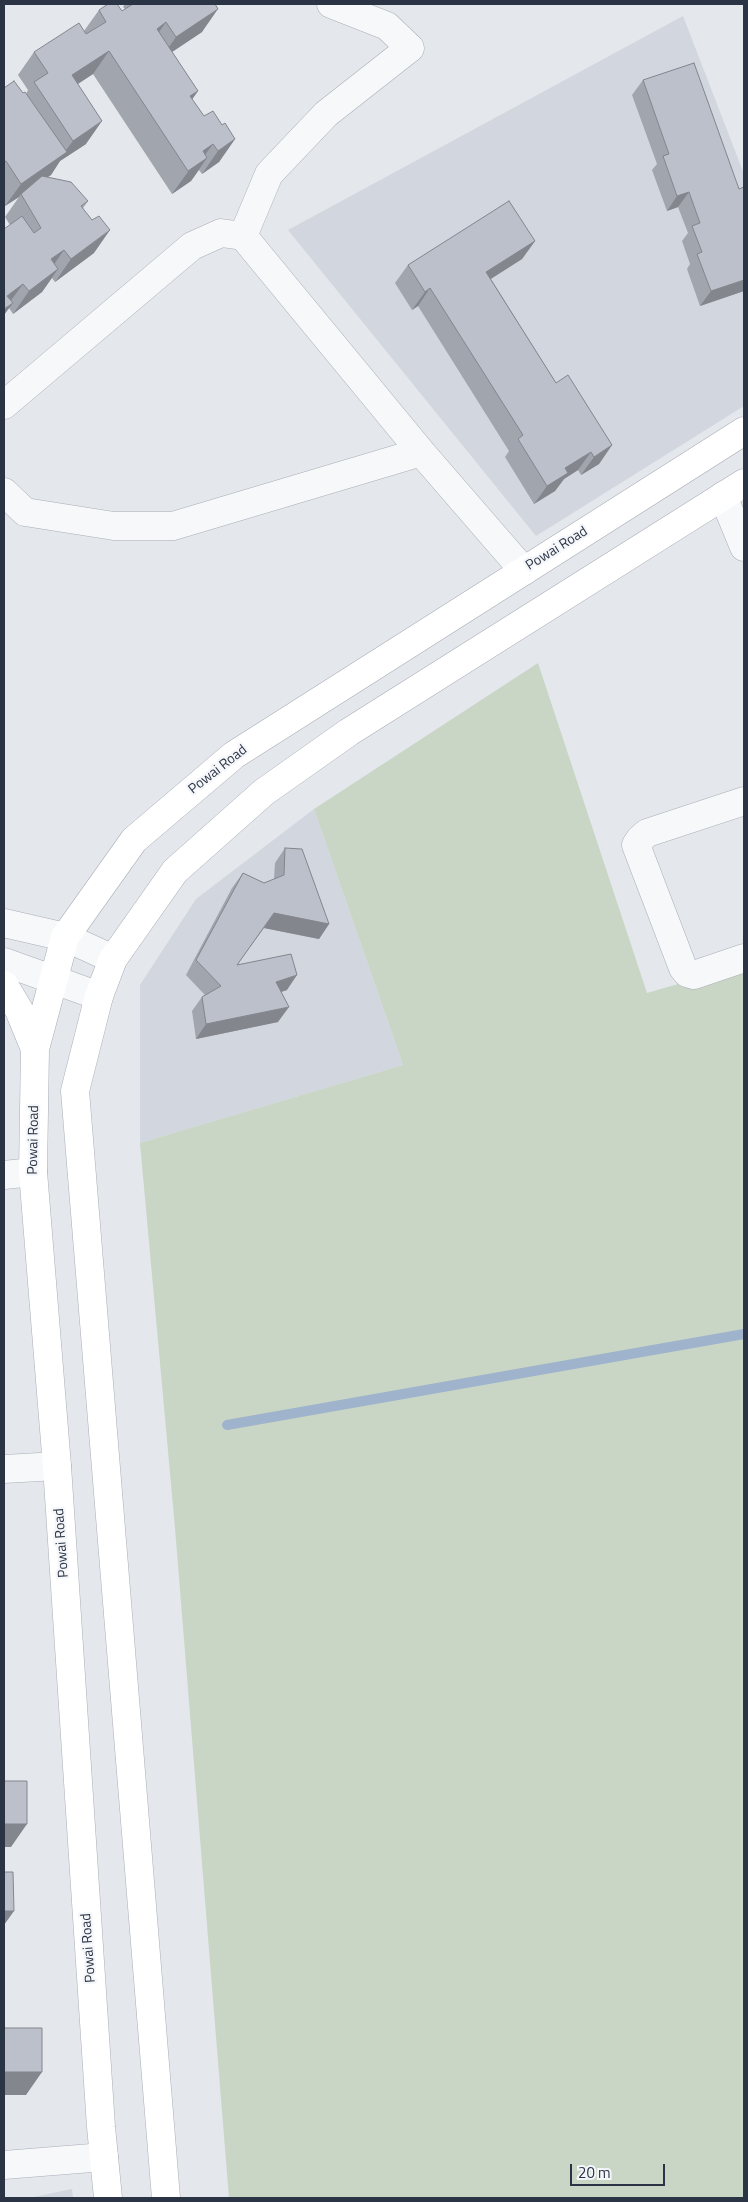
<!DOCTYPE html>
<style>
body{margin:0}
#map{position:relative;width:748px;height:2202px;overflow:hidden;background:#e4e7ec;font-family:"Titillium Web",sans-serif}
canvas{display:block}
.frame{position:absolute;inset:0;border:5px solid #2b3445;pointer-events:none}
.scale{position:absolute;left:570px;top:2164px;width:95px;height:22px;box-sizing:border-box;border:2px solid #2b3445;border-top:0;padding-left:6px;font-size:15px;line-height:18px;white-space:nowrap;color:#2b3445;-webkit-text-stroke:4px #f4f6f9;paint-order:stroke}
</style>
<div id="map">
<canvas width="748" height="2202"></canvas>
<div class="frame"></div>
<div class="scale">20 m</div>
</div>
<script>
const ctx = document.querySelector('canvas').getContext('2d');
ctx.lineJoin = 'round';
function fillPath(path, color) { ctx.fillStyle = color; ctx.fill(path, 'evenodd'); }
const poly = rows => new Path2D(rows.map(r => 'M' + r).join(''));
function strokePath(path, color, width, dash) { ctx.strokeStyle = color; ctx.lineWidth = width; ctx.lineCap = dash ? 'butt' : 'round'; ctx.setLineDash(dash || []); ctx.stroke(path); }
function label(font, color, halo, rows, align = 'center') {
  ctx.font = font + ' "Titillium Web",sans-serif'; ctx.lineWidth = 4.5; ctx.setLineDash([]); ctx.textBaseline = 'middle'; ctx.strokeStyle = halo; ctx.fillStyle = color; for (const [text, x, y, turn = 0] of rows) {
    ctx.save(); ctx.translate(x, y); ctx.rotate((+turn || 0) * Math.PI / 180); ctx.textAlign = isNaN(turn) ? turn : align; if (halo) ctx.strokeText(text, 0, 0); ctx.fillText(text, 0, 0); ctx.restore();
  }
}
fillPath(poly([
 [683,16,744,174,744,406,536,536,288,230],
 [314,809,403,1065,140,1143,140,985,196,899],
 [72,2189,73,2198,29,2198]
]), '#d2d6de');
fillPath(poly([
 [538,663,647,993,744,965,744,2198,229,2198,175,1528,140,1143,403,1065,314,809]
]), '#c9d6c5');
strokePath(poly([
 [227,1425,744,1334]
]), '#9fb4cc', 10);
const minor = poly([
 [243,236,269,174,326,114,410,48,387,26,331,4],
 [4,405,192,246,221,233,243,236,421,452,524,571],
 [4,492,25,512,114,526,173,526,421,452],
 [723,496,744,547],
 [744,801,647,833,640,839,636,845,683,968,687,973,694,975,744,958],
 [4,1469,57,1466],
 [4,2165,104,2157]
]);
const tertiary = poly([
 [4,923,65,937,113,959],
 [4,962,99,996],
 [4,1175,33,1172]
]);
const secondary = poly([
 [4,985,19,1010,35,1049],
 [108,2198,101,2127,57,1466,33,1172,35,1049,65,937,134,840,234,755,744,431],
 [166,2198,75,1091,99,996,113,959,175,871,264,792,349,732,744,483]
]);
strokePath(minor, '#a9aeb7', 29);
strokePath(tertiary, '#a9aeb7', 29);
strokePath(secondary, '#a9aeb7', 29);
strokePath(minor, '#f7f8fa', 28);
strokePath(tertiary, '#f7f8fa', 28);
strokePath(secondary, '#fff', 28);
fillPath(poly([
 [125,4,215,4,202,32,172,52,198,91,192,99,204,116,222,125,235,139,219,162,202,174,199,170,191,181,172,194,93,74,78,84,86,144,60,161,51,175,47,177,88,201,83,208,94,253,55,282,52,278,42,292,13,314,9,308,10,225,5,217,19,197,5,206,4,205,4,88,23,93,26,94,28,90,18,75,34,52,84,31,99,10,122,11,125,9,123,7],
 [643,80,739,189,744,187,744,291,700,306,687,269,690,264,682,241,688,233,678,207,667,211,652,170,657,164,632,95],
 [535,241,522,259,491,279,556,383,612,445,599,464,581,475,578,470,564,479,555,491,534,504,505,457,509,451,418,306,412,310,395,283,408,265],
 [285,848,329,924,319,939,264,928,237,965,287,990,281,992,278,1022,196,1039,192,1011,202,997,205,995,186,975,232,888,243,873,264,883,274,879,275,863]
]), '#a1a5ae');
fillPath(poly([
 [218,9,202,32,160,60,176,37],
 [166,22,150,45,157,29],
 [109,51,93,74,56,98,72,75],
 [198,91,182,114,190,96],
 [102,121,86,144,60,161,51,175,21,195,21,194,19,197,5,206,21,184,63,154,73,141],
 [235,139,219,162,202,174,218,151],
 [213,144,199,163,207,158,191,181,172,194,203,151],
 [689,192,678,207,667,211,677,196],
 [110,230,94,253,55,282,71,259],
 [535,241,522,259,473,290,486,272],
 [64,250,48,273,51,259],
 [58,269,42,292,13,314,29,291],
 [744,280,744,291,700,306,711,291],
 [23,284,7,306,7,296],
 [430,288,418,306,412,310,425,292],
 [13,303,4,315,4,309],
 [612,445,599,464,581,475,594,457],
 [591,452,578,470,564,479,555,491,534,504,547,486,565,468],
 [274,913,329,924,319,939,264,928],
 [297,975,287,990,266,997,276,982],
 [289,1007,278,1022,196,1039,206,1024],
 [4,1824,27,1824,11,1847,4,1847],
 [4,1911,14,1911,4,1925],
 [4,2072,42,2072,26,2095,4,2095]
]), '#83868d');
const building = poly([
 [108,4,117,4,122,11,133,4,215,4,218,9,176,37,166,22,157,29,198,91,190,96,204,116,213,111,222,125,225,123,235,139,218,151,213,144,203,151,207,158,188,171,109,51,72,75,102,121,73,141,34,82,48,73,34,52,79,23,86,34,106,22,99,10,108,4],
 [694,63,739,189,744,187,744,280,711,291,697,254,702,252,692,226,700,223,689,192,677,196,663,156,669,154,643,80,694,63],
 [14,81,23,93,25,92,67,152,21,184,6,161,4,162,4,88,14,81],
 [42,176,71,182,88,201,81,206,92,220,99,216,110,230,71,259,64,250,51,259,58,269,29,291,23,284,7,296,13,303,4,309,4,229,22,216,34,233,41,228,21,194,42,176],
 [509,201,535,241,486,272,556,383,568,375,612,445,594,457,591,452,565,468,568,473,547,486,518,439,523,435,430,288,425,292,408,265,509,201],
 [285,848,302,849,329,924,274,913,237,965,291,954,297,975,276,982,289,1007,206,1024,202,997,221,986,196,960,243,873,264,883,284,875,285,848],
 [4,1781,27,1781,27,1824,4,1824,4,1781],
 [4,1872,13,1872,14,1911,4,1911,4,1872],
 [4,2028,42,2028,42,2072,4,2072,4,2028]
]);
fillPath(building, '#bbc0ca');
strokePath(building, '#83868d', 1);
label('14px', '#2b3445', '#f4f6f9', [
 ["Powai Road",557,549,-32],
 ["Powai Road",218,770,-38],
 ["Powai Road",34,1140,-89],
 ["Powai Road",62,1543,-94],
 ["Powai Road",89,1948,-94]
]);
</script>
